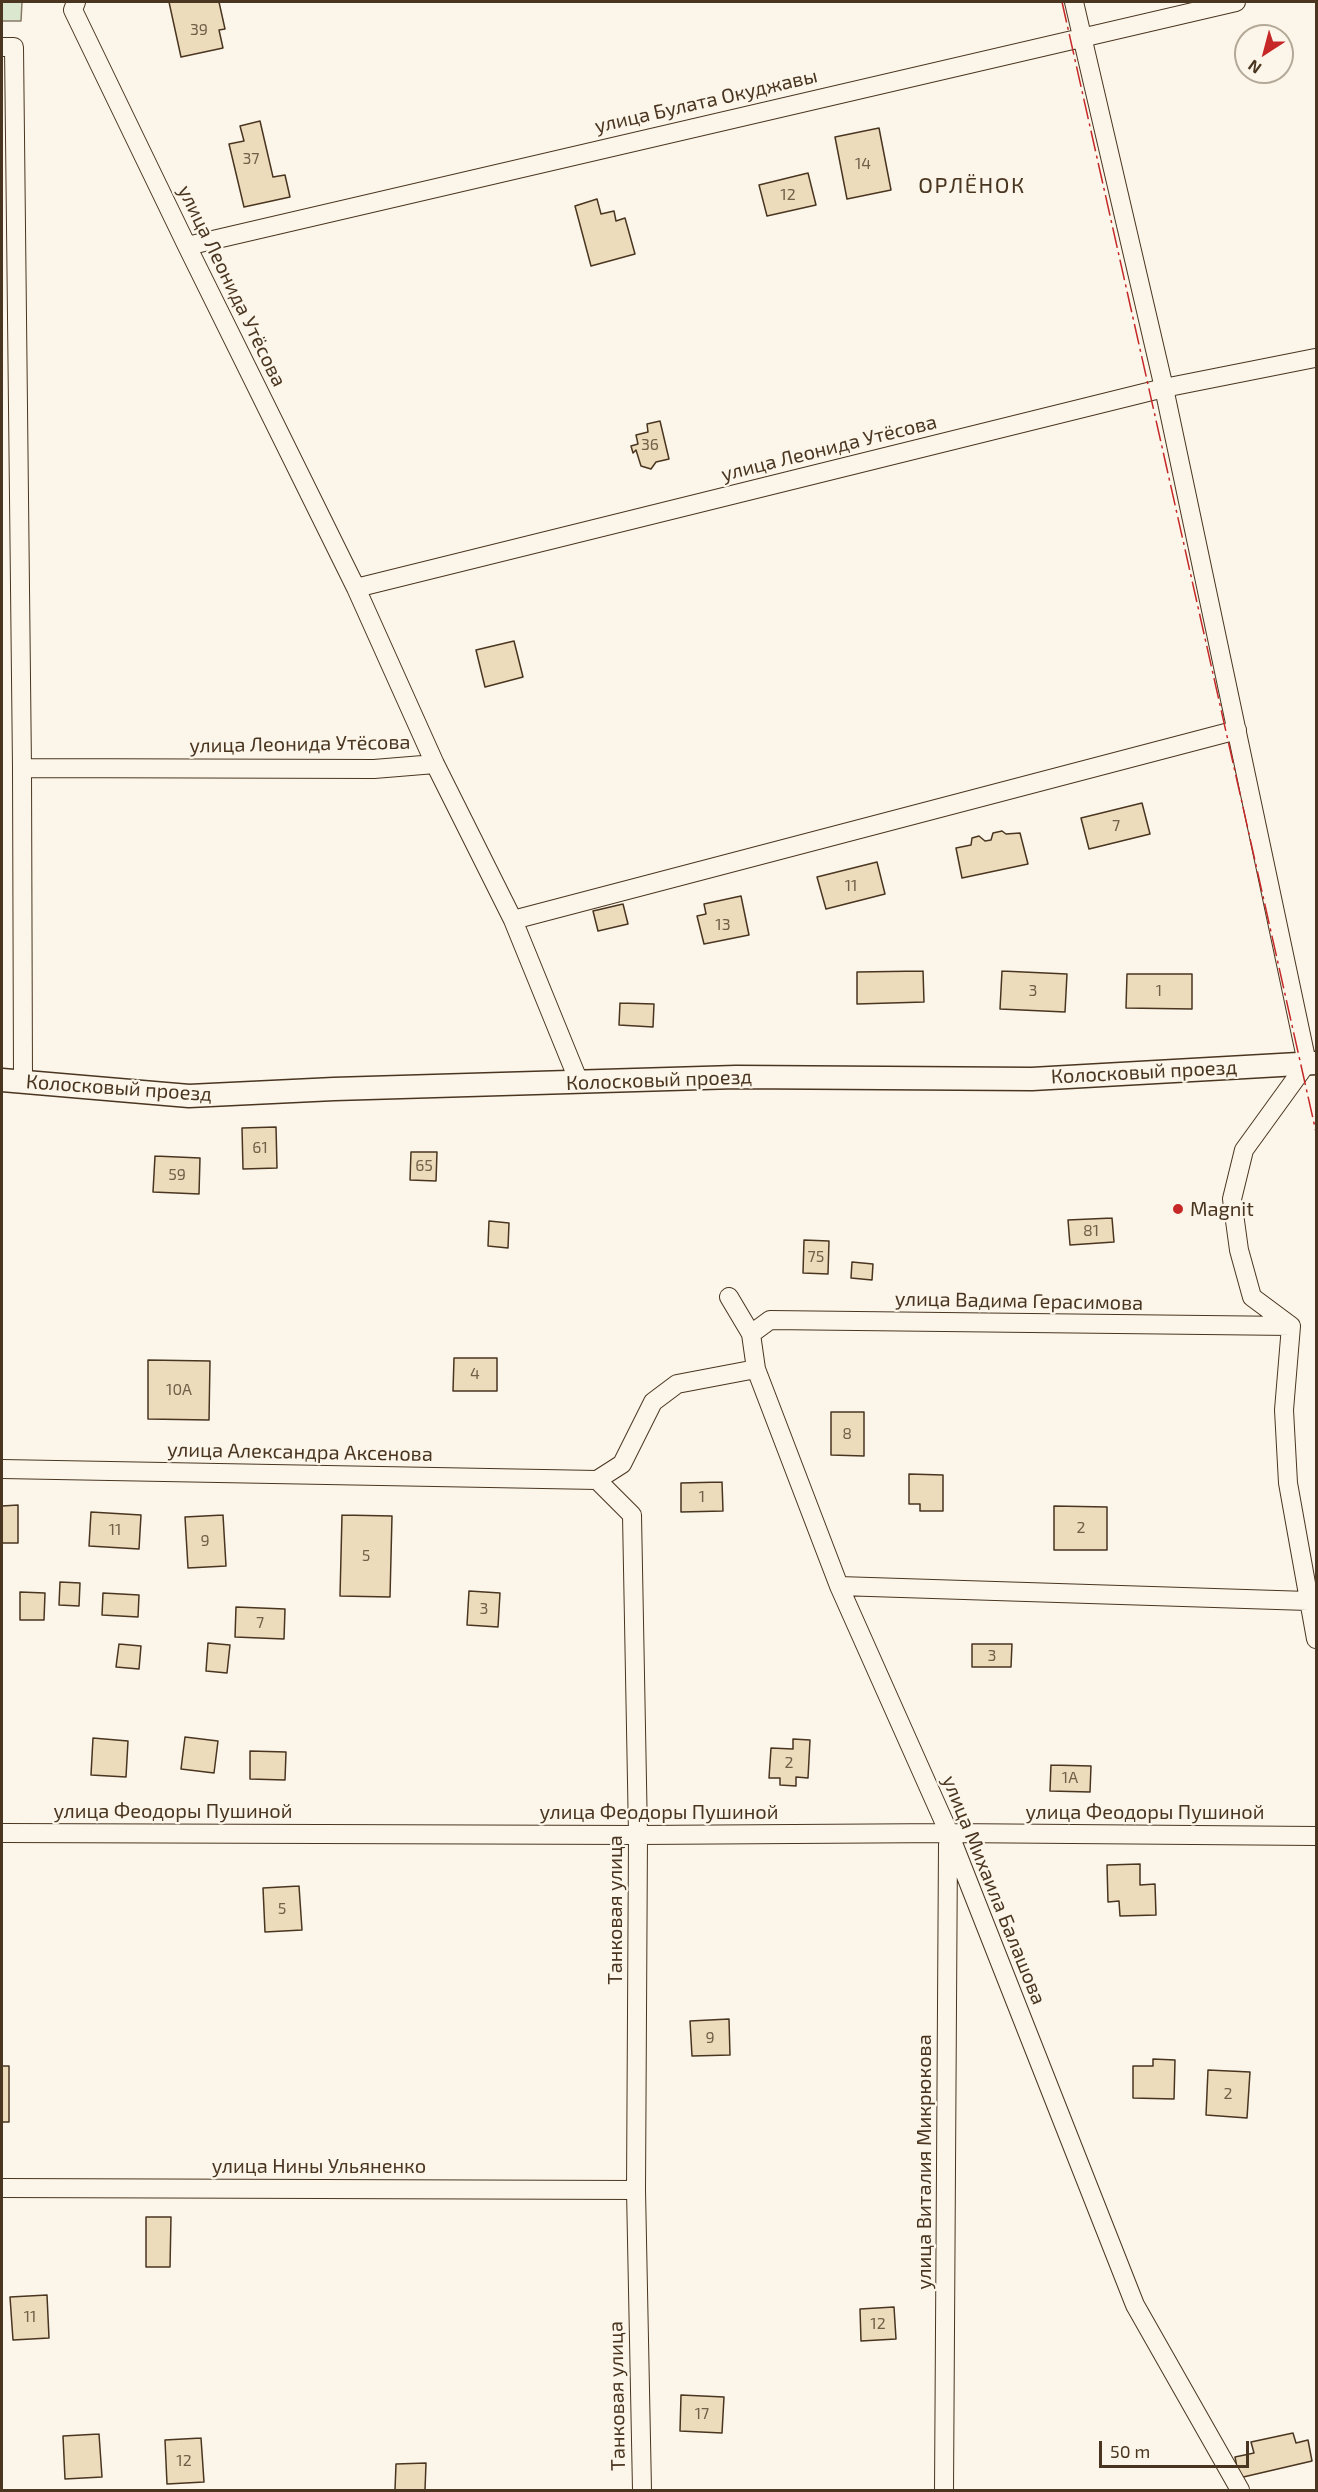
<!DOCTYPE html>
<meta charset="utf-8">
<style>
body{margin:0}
#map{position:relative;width:1318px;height:2492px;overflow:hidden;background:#fbf6e9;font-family:"Exo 2",sans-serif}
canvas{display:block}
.frame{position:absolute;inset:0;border:3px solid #4a3520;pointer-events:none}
.north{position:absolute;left:1234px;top:24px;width:60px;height:60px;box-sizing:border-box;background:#fbf6e9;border:2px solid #b4a999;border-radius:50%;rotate:216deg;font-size:16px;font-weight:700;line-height:24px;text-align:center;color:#4a3520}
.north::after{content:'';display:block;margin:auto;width:21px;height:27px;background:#c62828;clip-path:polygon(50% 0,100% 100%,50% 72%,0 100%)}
.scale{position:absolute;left:1099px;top:2441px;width:150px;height:27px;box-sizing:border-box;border:3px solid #4a3520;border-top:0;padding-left:8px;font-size:18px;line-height:21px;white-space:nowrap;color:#4a3520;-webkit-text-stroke:4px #fbf6e9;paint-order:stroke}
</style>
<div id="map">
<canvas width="1318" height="2492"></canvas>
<div class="frame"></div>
<div class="north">N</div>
<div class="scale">50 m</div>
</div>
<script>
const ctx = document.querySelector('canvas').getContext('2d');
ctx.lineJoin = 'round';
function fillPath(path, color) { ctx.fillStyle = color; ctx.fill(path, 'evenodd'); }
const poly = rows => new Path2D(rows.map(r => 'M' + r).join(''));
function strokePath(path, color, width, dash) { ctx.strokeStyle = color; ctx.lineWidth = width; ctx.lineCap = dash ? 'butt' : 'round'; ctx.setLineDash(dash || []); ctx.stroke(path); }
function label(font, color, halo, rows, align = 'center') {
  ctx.font = font + ' "Exo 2",sans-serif'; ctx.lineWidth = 4.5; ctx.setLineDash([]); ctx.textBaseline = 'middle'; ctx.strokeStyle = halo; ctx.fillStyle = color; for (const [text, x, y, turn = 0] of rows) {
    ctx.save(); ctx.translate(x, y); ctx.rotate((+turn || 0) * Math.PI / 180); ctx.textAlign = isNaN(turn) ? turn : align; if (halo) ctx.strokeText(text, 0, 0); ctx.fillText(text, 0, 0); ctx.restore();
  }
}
const green = poly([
 [2,2,22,2,21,21,2,21,2,2]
]);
fillPath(green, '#dce7d0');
strokePath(green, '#887966', 1.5);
const building = poly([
 [169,2,219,2,225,29,219,30,223,48,181,57,169,2],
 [260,121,273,177,285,175,290,197,244,207,229,144,244,141,240,126,260,121],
 [879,128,891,190,847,199,835,137,879,128],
 [808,173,816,205,767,216,759,185,808,173],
 [597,199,601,214,614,211,616,221,625,218,635,254,591,266,575,206,597,199],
 [660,421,669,459,656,462,651,469,641,466,636,450,633,453,631,446,638,444,636,435,648,432,647,424,660,421],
 [514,641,523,677,485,687,476,650,514,641],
 [1142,803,1150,834,1089,849,1081,818,1142,803],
 [1002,831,1006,834,1020,833,1028,864,962,878,956,848,971,845,972,838,979,836,985,841,991,840,993,833,1002,831],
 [877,862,885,894,826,909,817,877,877,862],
 [741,896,749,935,704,944,697,916,706,914,704,904,741,896],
 [623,904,628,924,598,931,593,911,623,904],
 [923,971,924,1002,857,1004,857,972,923,971],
 [1002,971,1067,974,1065,1012,1000,1009,1002,971],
 [1127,974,1192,974,1192,1009,1126,1008,1127,974],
 [620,1003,654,1004,653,1027,619,1025,620,1003],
 [276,1127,277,1168,243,1169,242,1128,276,1127],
 [411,1152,437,1152,436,1181,410,1180,411,1152],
 [155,1156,200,1158,199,1194,153,1192,155,1156],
 [1112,1218,1114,1242,1070,1245,1068,1220,1112,1218],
 [489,1221,509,1223,508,1248,488,1246,489,1221],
 [804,1240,829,1241,828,1274,803,1273,804,1240],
 [852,1262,873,1264,872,1280,851,1278,852,1262],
 [454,1358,497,1358,497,1391,453,1391,454,1358],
 [148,1360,210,1361,209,1420,148,1419,148,1360],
 [831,1412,864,1412,864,1456,831,1455,831,1412],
 [909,1474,943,1475,943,1511,920,1511,920,1504,909,1504,909,1474],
 [722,1482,723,1511,681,1512,681,1483,722,1482],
 [18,1505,18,1543,2,1543,2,1506,18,1505],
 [1054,1506,1107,1507,1107,1550,1054,1550,1054,1506],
 [91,1512,141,1515,139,1549,89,1546,91,1512],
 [223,1515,226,1566,188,1568,185,1517,223,1515],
 [342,1515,392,1516,390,1597,340,1596,342,1515],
 [60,1582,80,1583,79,1606,59,1605,60,1582],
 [469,1591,500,1593,498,1627,467,1625,469,1591],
 [20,1592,45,1593,44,1620,20,1620,20,1592],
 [103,1593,139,1595,138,1617,102,1615,103,1593],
 [236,1607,285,1609,284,1639,235,1637,236,1607],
 [208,1643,230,1645,227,1673,206,1671,208,1643],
 [119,1644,141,1646,139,1669,116,1667,119,1644],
 [972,1644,1012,1644,1011,1667,972,1667,972,1644],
 [185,1737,218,1741,214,1773,181,1769,185,1737],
 [93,1738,128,1741,126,1777,91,1775,93,1738],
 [793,1739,810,1740,808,1778,796,1777,796,1786,780,1785,780,1778,769,1778,771,1748,793,1749,793,1739],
 [250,1751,286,1752,285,1780,250,1779,250,1751],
 [1051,1765,1091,1766,1090,1792,1050,1791,1051,1765],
 [1140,1864,1140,1885,1155,1884,1156,1915,1120,1916,1119,1901,1108,1902,1107,1865,1140,1864],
 [299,1886,302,1930,265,1932,263,1888,299,1886],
 [729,2019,730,2055,692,2056,690,2021,729,2019],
 [1153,2059,1175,2060,1174,2099,1133,2098,1133,2066,1153,2066,1153,2059],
 [2,2066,9,2066,9,2122,2,2122,2,2066],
 [1208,2070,1250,2072,1247,2118,1206,2115,1208,2070],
 [146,2217,171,2217,170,2267,146,2267,146,2217],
 [47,2295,49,2338,13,2340,10,2297,47,2295],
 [894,2307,896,2339,861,2341,860,2309,894,2307],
 [681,2395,724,2397,722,2433,680,2431,681,2395],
 [1293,2433,1296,2443,1308,2440,1312,2461,1239,2478,1235,2457,1254,2453,1251,2442,1293,2433],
 [99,2434,102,2477,65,2479,63,2436,99,2434],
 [201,2438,204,2482,167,2484,165,2440,201,2438],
 [426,2463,425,2490,395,2490,396,2464,426,2463]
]);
fillPath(building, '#ecdcbc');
strokePath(building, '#4a3520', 1.5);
const minor = poly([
 [76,2,73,10,187,246,356,588,435,764,513,920,579,1082],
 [1074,2,1164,388,1307,1063,1244,1150,1232,1199,1239,1250,1252,1297,1291,1326],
 [2,47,14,47,22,768,23,1081],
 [187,246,1236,2],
 [356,588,1164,388,1315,358],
 [22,768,374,769,435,764],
 [513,920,1237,730],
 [729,1297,751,1334,756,1369,839,1586,949,1833,1135,2305,1240,2490],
 [1291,1326,1284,1410,1288,1483,1316,1639],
 [751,1334,770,1320,1291,1326],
 [2,1469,597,1480],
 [839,1586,1308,1601],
 [2,1833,638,1835,949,1833,1316,1836],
 [2,2188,636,2190],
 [642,2490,636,2190,638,1835,632,1515,597,1480,622,1464,653,1402,677,1384,756,1369],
 [944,2490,948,1844]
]);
const tertiary = poly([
 [2,1080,189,1096,334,1089,736,1077,1032,1079,1316,1063]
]);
strokePath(minor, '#4a3520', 20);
strokePath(tertiary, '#4a3520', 25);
strokePath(minor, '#fbf6e9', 18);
strokePath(tertiary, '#fbf6e9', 22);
strokePath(poly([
 [1062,2,1316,1132]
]), '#c62828', 1.5, [21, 4.5, 3, 4.5]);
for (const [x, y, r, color] of [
 [1178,1209,6,"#c62828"]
]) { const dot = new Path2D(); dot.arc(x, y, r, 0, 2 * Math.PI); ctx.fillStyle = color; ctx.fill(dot); strokePath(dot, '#fbf6e9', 2); }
label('16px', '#725f47', null, [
 ["39",199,30],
 ["37",251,159],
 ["14",863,164],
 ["12",788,195],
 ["36",650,445],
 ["7",1116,826],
 ["11",851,886],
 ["13",723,925],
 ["3",1033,991],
 ["1",1159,991],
 ["61",260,1148],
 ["65",424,1166],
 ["59",177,1175],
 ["81",1091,1231],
 ["75",816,1257],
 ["4",475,1374],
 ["10А",179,1390],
 ["8",847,1434],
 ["1",702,1497],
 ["2",1081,1528],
 ["11",115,1530],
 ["9",205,1541],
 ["5",366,1556],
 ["3",484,1609],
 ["7",260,1623],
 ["3",992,1656],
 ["2",789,1763],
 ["1А",1070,1778],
 ["5",282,1909],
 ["9",710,2038],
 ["2",1228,2094],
 ["11",30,2317],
 ["12",878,2324],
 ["17",702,2414],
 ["12",184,2461]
]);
label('20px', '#4a3520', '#fbf6e9', [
 ["улица Булата Окуджавы",706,101,-13],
 ["улица Леонида Утёсова",232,286,64],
 ["улица Леонида Утёсова",829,448,-14],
 ["улица Леонида Утёсова",300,744,-1],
 ["Колосковый проезд",1144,1072,-3],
 ["Колосковый проезд",659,1080,-2],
 ["Колосковый проезд",119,1088,4],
 ["улица Вадима Герасимова",1019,1301,1],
 ["улица Александра Аксенова",300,1452,1],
 ["улица Феодоры Пушиной",173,1811],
 ["улица Феодоры Пушиной",659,1812],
 ["улица Феодоры Пушиной",1145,1812],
 ["улица Михаила Балашова",994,1890,68],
 ["Танковая улица",615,1910,-90],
 ["улица Виталия Микрюкова",924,2162,-90],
 ["улица Нины Ульяненко",319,2166],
 ["Танковая улица",617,2396,-91]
]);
label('20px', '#4a3520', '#fbf6e9', [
 ["Magnit",1190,1209]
], 'left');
ctx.letterSpacing = '1.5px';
label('22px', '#4a3520', '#fbf6e9', [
 ["ОРЛЁНОК",972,186]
]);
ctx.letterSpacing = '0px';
</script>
